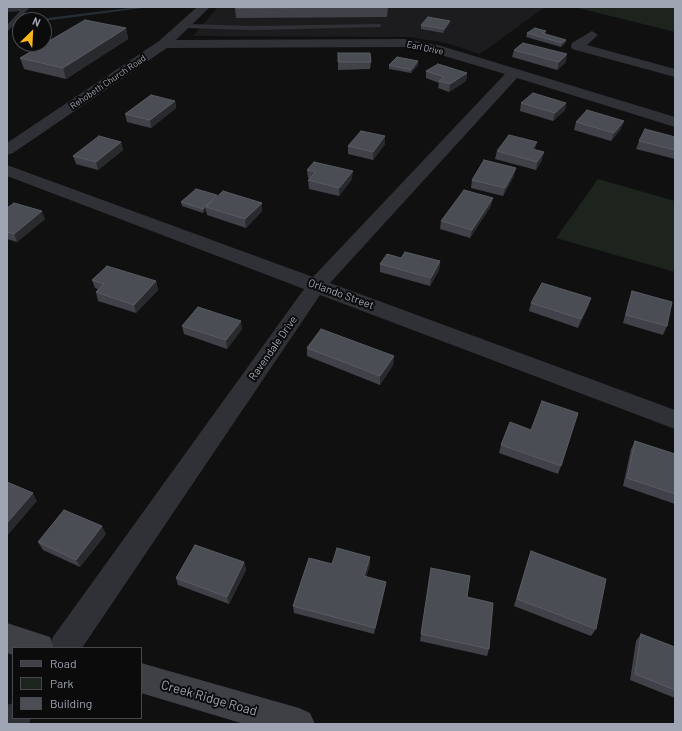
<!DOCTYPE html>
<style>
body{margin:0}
#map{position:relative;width:682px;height:731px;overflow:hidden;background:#101011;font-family:Barlow,sans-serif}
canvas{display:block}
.frame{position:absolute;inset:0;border:8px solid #a0a5b3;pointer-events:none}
.legend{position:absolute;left:12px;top:647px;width:130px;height:72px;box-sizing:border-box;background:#0b0b0c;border:1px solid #47494f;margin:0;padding:5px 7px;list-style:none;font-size:12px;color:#a0a5b3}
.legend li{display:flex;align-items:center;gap:8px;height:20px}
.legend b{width:20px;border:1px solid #47494f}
.north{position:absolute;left:12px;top:12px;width:40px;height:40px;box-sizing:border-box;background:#0b0b0c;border:1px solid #47494f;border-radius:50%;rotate:24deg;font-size:11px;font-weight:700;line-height:16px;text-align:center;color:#a0a5b3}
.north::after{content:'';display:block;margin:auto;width:14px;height:18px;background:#fcb61d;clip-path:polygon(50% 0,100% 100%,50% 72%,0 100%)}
</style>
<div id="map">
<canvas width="682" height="731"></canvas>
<div class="frame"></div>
<ul class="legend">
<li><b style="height:5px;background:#3e4046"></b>Road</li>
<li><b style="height:11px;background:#1c241d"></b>Park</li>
<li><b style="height:11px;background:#4b4d54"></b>Building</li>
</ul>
<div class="north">N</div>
</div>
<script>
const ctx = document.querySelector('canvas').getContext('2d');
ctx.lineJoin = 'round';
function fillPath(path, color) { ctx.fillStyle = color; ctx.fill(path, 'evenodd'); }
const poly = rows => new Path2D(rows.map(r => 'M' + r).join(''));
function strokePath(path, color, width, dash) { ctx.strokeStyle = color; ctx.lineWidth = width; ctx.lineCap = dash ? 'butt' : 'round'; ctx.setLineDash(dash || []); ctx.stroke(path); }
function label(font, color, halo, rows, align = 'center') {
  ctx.font = font + ' Barlow,sans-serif'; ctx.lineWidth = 4; ctx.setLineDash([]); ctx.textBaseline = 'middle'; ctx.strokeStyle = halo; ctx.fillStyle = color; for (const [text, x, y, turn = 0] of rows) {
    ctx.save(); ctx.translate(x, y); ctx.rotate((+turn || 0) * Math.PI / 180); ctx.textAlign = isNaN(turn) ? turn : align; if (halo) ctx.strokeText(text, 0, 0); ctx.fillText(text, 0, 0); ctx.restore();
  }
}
fillPath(poly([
 [218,7,545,7,480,54,446,43,410,37,193,36]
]), '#1c1c1e');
fillPath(poly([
 [574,7,675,7,675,32],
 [598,179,675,201,675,272,556,238]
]), '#1c241d');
fillPath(poly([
 [137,7,150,7,44,21,37,20,39,19,137,7],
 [20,23,20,25,7,28,7,26,20,23]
]), '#262e35');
fillPath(poly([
 [30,7,9,30,7,31,7,25,20,11,7,12,7,8,30,7],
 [379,24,381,25,381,27,254,30,185,28,182,26,185,24,254,26,379,24]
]), '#303136');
fillPath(poly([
 [197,7,210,7,176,40,404,39,438,45,675,117,675,127,517,78,330,283,675,410,675,429,320,295,82,648,49,648,53,637,304,289,7,176,7,165,313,277,505,74,431,52,404,47,167,48,13,153,7,155,7,143,159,41,197,7],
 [592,31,598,35,587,45,675,69,675,77,572,49,571,46,572,43,592,31],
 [13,703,13,718,31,718,29,724,7,724,7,705,13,703]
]), '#303136');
fillPath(poly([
 [7,623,50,637,54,648,13,648,13,655,7,653,7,623],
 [141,663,299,708,310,713,315,724,244,724,141,693,141,663]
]), '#3e4046');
fillPath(poly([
 [388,7,387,17,236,18,235,8],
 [449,24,443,33,421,29,421,25],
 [126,28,128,39,66,79,24,69,20,58],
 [546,31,545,34,566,40,565,43,561,47,526,37,527,33],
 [514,50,566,62,557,70,512,57],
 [338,53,371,62,370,69,338,70],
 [389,65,418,65,411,73,389,69],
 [426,71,467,73,466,81,449,92,438,88,439,83,426,78],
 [175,101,176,108,151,128,127,122,125,114],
 [521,103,566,103,565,110,553,121,520,111],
 [576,122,621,129,611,141,574,130],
 [675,137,675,159,636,149,639,141],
 [121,142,123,150,98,170,76,164,73,156],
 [385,144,373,160,348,154,348,146],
 [535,150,542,160,536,170,495,159,497,151],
 [307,170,352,179,339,196,309,189,308,180,310,178,308,178],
 [514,176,503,196,471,188,472,180],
 [217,197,262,203,262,211,246,228,207,215,206,210,203,213,182,206,181,202],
 [491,206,470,238,440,229,441,221],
 [7,208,45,219,17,242,7,239],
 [401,258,440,261,439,270,430,286,380,272,380,264],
 [92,280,156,281,158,290,136,313,98,301,96,292,98,289,95,288],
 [632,292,667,326,663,335,623,323,629,300],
 [531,303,588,307,578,328,529,311],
 [182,326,242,329,227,349,184,334],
 [307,348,394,356,393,365,380,385,307,356],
 [635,441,675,454,675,504,623,486,631,449],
 [501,445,561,466,558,474,499,453],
 [106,534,80,567,43,550,38,542],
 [531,551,596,629,591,636,514,606,528,559],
 [244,562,246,570,229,604,178,585,176,578],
 [332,564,370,564,366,577,386,582,385,589,374,634,294,613,293,606],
 [430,575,467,597,489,649,487,656,420,641],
 [641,634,675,647,675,698,630,680,636,641]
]), '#414249');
fillPath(poly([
 [450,21,449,24,443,33,444,29],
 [126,28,128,39,66,79,63,68],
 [566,40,565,43,561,47,562,43],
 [567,54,566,62,557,70,559,62],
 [418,61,418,65,411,73,411,70],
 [467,73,466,81,449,92,450,84],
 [175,101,176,108,151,128,150,120],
 [566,103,565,110,553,121,555,113],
 [624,121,621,129,611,141,614,133],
 [385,136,385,144,373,160,373,152],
 [121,142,123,150,98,170,96,162],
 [537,142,535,150,532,149],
 [544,152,542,160,536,170,537,162],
 [516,168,514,176,503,196,505,188],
 [353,171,352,179,339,196,339,188],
 [217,195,217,199,206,207,206,210,203,213,203,209],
 [493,198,491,206,470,238,472,230],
 [262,203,262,211,246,228,245,219],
 [42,211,45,219,17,242,14,234],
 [440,261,439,270,430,286,431,278],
 [156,281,158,290,136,313,134,305],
 [591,298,588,307,578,328,581,319],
 [241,321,242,329,227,349,226,340],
 [394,356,393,365,380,385,380,376],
 [33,493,37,501,7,536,7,523],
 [102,526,106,534,80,567,76,560],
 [370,557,370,564,364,584,364,576],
 [244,562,246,570,229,604,227,597],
 [386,582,385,589,374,634,375,628]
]), '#292a2e');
const building = poly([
 [235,7,388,7,235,8,235,7],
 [428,17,450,21,444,29,421,25,428,17],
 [85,20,126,28,63,68,20,58,85,20],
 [535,28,546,31,542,33,566,40,562,43,527,33,535,28],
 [523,43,567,54,559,62,514,50,523,43],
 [338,53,370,53,371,62,338,62,338,53],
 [397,57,418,61,411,70,389,65,397,57],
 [438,64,467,73,450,84,439,81,444,77,426,71,438,64],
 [533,93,566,103,555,113,521,103,533,93],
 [151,95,175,101,150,120,125,114,151,95],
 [587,110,624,121,614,133,576,122,587,110],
 [645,129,675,137,675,150,639,141,645,129],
 [361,131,385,136,373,152,348,146,361,131],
 [509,135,537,142,532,149,544,152,537,162,497,151,509,135],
 [99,136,121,142,96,162,73,156,99,136],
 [484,160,516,168,505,188,472,180,484,160],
 [314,162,353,171,339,188,308,180,316,172,307,170,314,162],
 [196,189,217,195,203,209,181,202,196,189],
 [464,190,493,198,472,230,441,221,464,190],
 [223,191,262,203,245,219,206,207,223,191],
 [14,203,42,211,14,234,7,232,7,208,14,203],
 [405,252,440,261,431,278,380,264,387,254,401,258,405,252],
 [107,266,156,281,134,305,96,292,104,284,92,280,107,266],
 [542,283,591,298,581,319,531,303,542,283],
 [632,291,672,302,667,326,626,315,632,291],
 [198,307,241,321,226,340,182,326,198,307],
 [321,329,394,356,380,376,307,348,321,329],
 [542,401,578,413,561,466,501,445,510,422,531,430,542,401],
 [635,441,675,454,675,494,627,478,635,441],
 [7,482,33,493,7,523,7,482],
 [64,510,102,526,76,560,38,542,64,510],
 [195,545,244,562,227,597,176,578,195,545],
 [337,548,370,557,364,576,386,582,375,628,293,606,309,558,332,564,337,548],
 [531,551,606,579,596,629,517,599,531,551],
 [431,568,470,576,467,597,493,603,489,649,421,634,431,568],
 [641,634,675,647,675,690,635,674,641,634]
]);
fillPath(building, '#4b4d54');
strokePath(building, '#595b63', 1);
label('9px', '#a0a5b3', '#0b0b0c', [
 ["Earl Drive",425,48,12],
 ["Rehobeth Church Road",108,82,-34]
]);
label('11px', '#a0a5b3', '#0b0b0c', [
 ["Orlando Street",341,294,20],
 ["Ravendale Drive",273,348,-55]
]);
label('13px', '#a0a5b3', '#0b0b0c', [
 ["Creek Ridge Road",209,698,16]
]);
</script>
